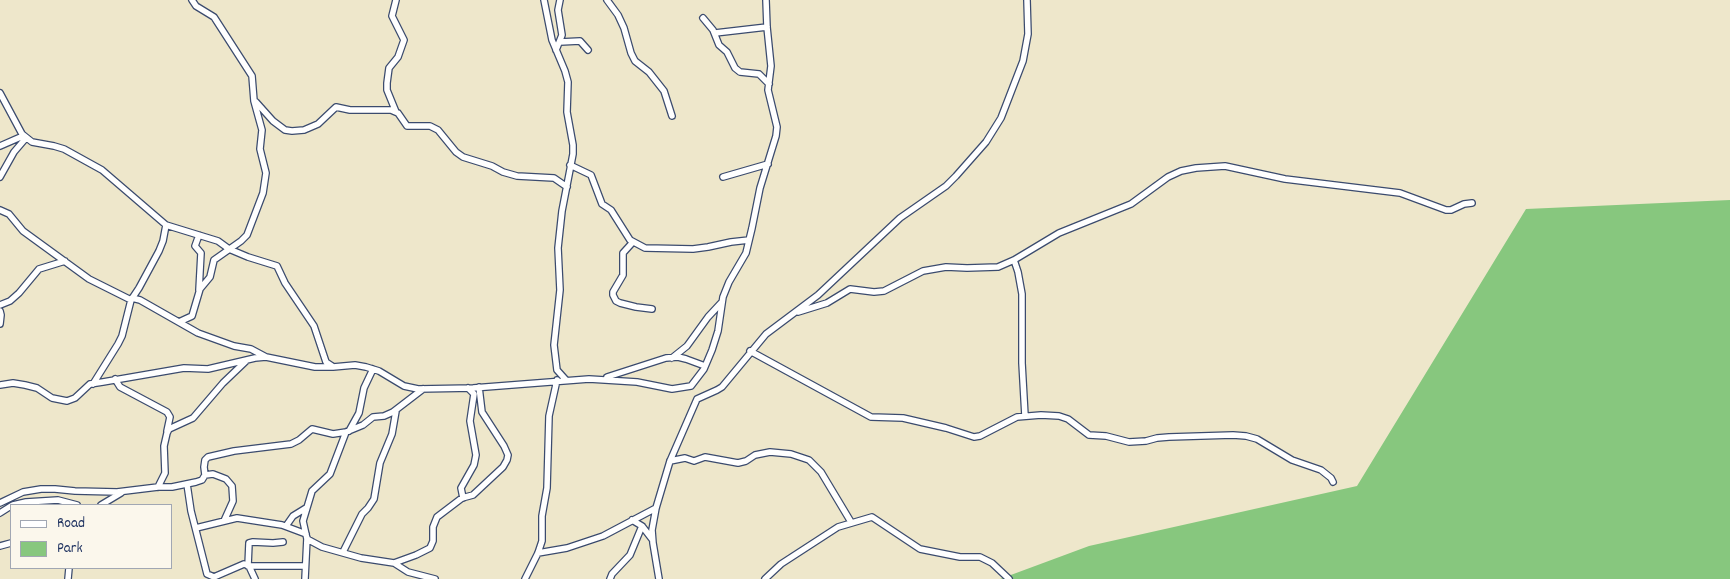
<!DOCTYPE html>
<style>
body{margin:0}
#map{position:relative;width:1730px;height:579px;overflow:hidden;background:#eee7cb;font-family:Dekko,sans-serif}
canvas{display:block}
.legend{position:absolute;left:10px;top:504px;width:162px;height:65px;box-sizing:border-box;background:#fbf7ec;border:1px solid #a1a7b3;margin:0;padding:6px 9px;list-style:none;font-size:15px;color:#1b2f5e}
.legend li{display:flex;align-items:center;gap:10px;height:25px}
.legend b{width:25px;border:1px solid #a1a7b3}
</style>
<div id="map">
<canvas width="1730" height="579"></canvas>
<ul class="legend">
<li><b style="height:6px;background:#fff"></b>Road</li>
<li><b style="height:14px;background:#87c77e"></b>Park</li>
</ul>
</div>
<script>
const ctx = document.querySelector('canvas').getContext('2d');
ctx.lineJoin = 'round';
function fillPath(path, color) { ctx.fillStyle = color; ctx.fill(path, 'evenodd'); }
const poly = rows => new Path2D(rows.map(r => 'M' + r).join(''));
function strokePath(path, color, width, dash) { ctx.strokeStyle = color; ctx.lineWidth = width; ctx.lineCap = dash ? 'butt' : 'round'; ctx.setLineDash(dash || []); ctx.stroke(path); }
fillPath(poly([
 [1730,200,1730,579,1000,579,1089,546,1357,486,1526,209]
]), '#87c77e');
const minor = poly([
 [544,0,552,40,565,71,568,82,567,112,573,145,573,154,562,211,558,248,560,290,554,345,557,370,566,380],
 [607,0,618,15,624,28,631,53,635,61,649,72,664,91,672,116],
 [703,18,713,30,719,45,727,52,735,68,740,72,759,74,769,84],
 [715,33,767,27],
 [560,42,580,41,588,50],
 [556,50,562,35,558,10,560,0],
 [0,93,22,134,32,142,54,146,64,149,102,170,166,225,218,241,229,249,248,257,277,266,285,283,314,326,326,362,332,366],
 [256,102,273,121,285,130,292,131,304,130,318,124,336,107,350,110,391,110,398,113,407,126,430,126,438,130,456,152,463,157,492,166,503,172,517,176,554,178,567,187],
 [396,112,387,90,387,83,389,68,398,57,404,40,392,16,396,0],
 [0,146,23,136],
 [570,165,591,175,602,204,611,210,630,240,645,248,693,249,708,247,731,242,749,240],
 [0,177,14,152,26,138],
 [723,177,768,164],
 [0,210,9,214,23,231,89,279,131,300],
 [199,235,195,246,201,253,199,290],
 [633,242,623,253,623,275,613,292,613,295,616,301,620,303,636,307,652,309],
 [1014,260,1018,272,1022,294,1022,363,1025,416],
 [132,298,140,300,198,333,234,346,251,349,266,357],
 [0,305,10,301,19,293,39,269,65,261],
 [0,311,1,315,0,324],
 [798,312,827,303,850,289,874,292,884,291,923,271,946,267,967,268,998,267,1014,260,1059,233,1131,204,1168,177,1181,171,1196,168,1225,166,1285,179,1400,193,1446,210,1451,210,1464,204,1472,203],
 [179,322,192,316,200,289,210,277,214,260,241,241,247,235,263,193,266,173,260,149,262,130,254,101,252,76,214,17,196,6,192,0],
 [750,351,871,417,903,418,946,428,974,437,980,436,1017,417,1041,415,1059,416,1068,419,1089,435,1106,436,1129,442,1146,441,1157,438,1169,437,1233,435,1246,436,1257,439,1292,460,1321,470,1331,478,1333,482],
 [672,358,687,346,708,317,722,302],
 [607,377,666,358,678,357,686,359,705,366],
 [115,379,120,387,167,412,170,417,167,431],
 [93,384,118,344,122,336,131,300,139,288,159,251,163,241,166,225],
 [0,385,13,383,25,385,37,388,52,398,67,401,75,398,90,384,103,382,184,368,208,369,255,358,266,357,315,367,333,367,355,365,366,367,379,371,404,386,418,389,473,388,589,379,637,382,672,389,691,386,704,369,712,350,718,331,723,297,729,282,746,253,752,228,760,188,776,136,777,127,768,90,771,66,767,27,766,0],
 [349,431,359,413,364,388,373,369],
 [346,432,330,474,312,491,303,521,307,539,322,547,361,558,394,563,408,572,435,579],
 [670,461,685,458,694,461,705,457,738,463,746,461,755,455,770,452,791,454,809,460,821,472,851,522],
 [205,475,213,474,226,479,232,486,233,501,224,521],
 [187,484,191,511,207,574,214,577,244,564,249,566,255,579],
 [158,487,165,473,164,446,167,433,169,429,193,418,223,383,246,361],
 [463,498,461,488,474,465,476,455,470,421,474,394,468,388],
 [0,503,23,492,41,489,55,489,75,491,117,492,158,487,172,487,196,482,202,480,205,475,204,467,205,460,208,457,234,451,291,444,299,440,312,429,333,434,346,432,363,425,373,417,384,416,393,412,423,389],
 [13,505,26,502,58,500,77,505],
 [101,505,121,493],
 [0,513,11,506],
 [632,520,642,526,652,539],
 [286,526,293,516,306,508],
 [196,528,237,518,282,525,306,534],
 [0,546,11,543],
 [343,552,362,514,368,508,374,499,380,463,392,434,396,411],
 [538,553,567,548,603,536,656,508],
 [394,563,416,555,430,548,433,541,433,527,437,517,462,498,473,495,503,467,507,460,508,455,504,446,482,412,479,387],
 [248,566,249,543,253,542,273,543,283,542],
 [249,566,305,566],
 [68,579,69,568],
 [305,579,307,538],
 [525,579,538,553,542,541,542,516,547,488,549,416,557,380],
 [610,579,612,574,630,555,642,526],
 [659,579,653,543,652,530,656,508,670,461,697,399,717,390,722,387,766,334,818,295,900,218,946,186,956,176,986,142,1001,118,1023,61,1028,34,1027,0],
 [765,579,781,564,838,527,872,517,920,549,960,557,980,557,992,563,1009,579]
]);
strokePath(minor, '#3b4b6e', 8);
strokePath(minor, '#fff', 5.5);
</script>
